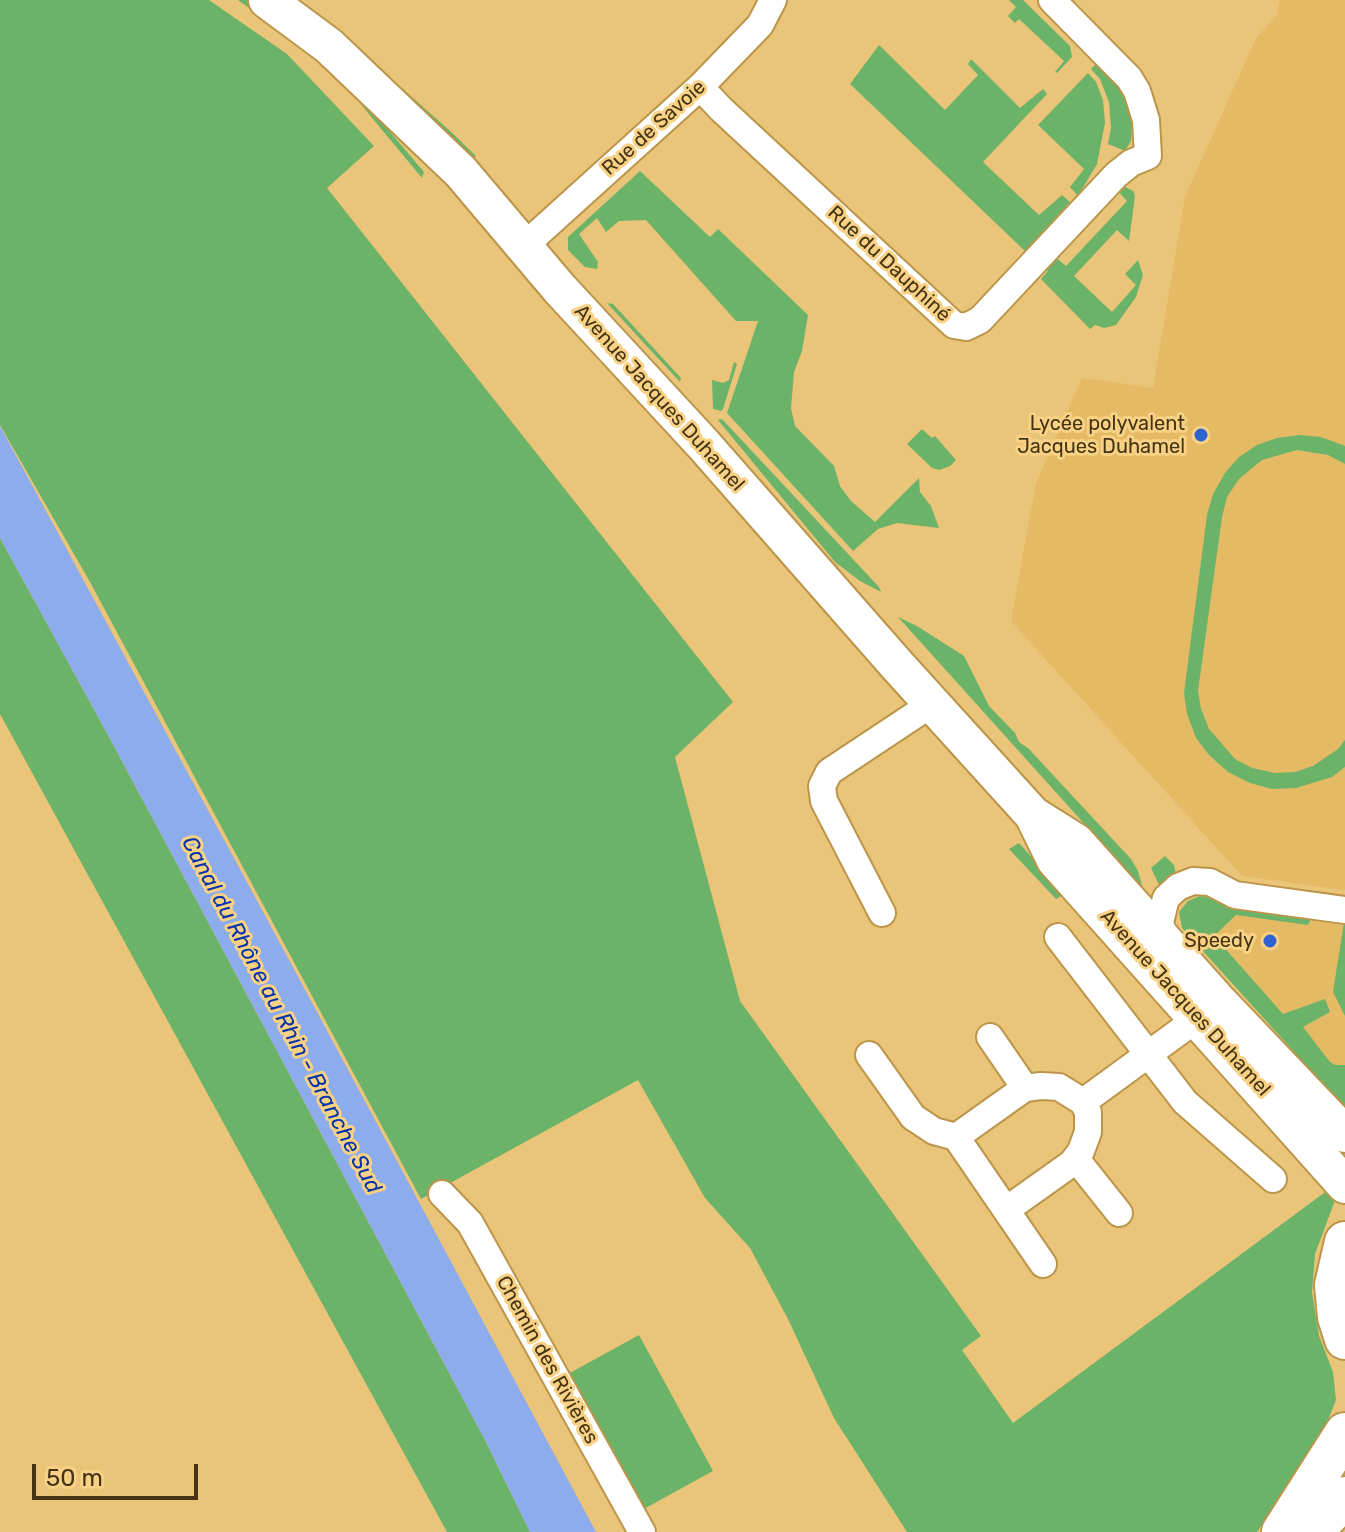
<!DOCTYPE html>
<meta charset="utf-8">
<style>
body{margin:0}
#map{position:relative;width:1345px;height:1532px;overflow:hidden;background:#eac478;font-family:Rubik,sans-serif}
canvas{display:block}
.scale{position:absolute;left:32px;top:1464px;width:166px;height:36px;box-sizing:border-box;border:4px solid #443414;border-top:0;padding-left:10px;font-size:24px;line-height:28px;white-space:nowrap;color:#443414;-webkit-text-stroke:6px #f8d185;paint-order:stroke}
</style>
<div id="map">
<canvas width="1345" height="1532"></canvas>
<div class="scale">50 m</div>
</div>
<script>
const ctx = document.querySelector('canvas').getContext('2d');
ctx.lineJoin = 'round';
function fillPath(path, color) { ctx.fillStyle = color; ctx.fill(path, 'evenodd'); }
const poly = rows => new Path2D(rows.map(r => 'M' + r).join(''));
function strokePath(path, color, width, dash) { ctx.strokeStyle = color; ctx.lineWidth = width; ctx.lineCap = dash ? 'butt' : 'round'; ctx.setLineDash(dash || []); ctx.stroke(path); }
function label(font, color, halo, rows, align = 'center') {
  ctx.font = font + ' Rubik,sans-serif'; ctx.lineWidth = 6; ctx.setLineDash([]); ctx.textBaseline = 'middle'; ctx.strokeStyle = halo; ctx.fillStyle = color; for (const [text, x, y, turn = 0] of rows) {
    ctx.save(); ctx.translate(x, y); ctx.rotate((+turn || 0) * Math.PI / 180); ctx.textAlign = isNaN(turn) ? turn : align; if (halo) ctx.strokeText(text, 0, 0); ctx.fillText(text, 0, 0); ctx.restore();
  }
}
fillPath(poly([
 [1280,0,1345,0,1345,890,1242,876,1011,621,1036,483,1082,378,1153,388,1185,197,1256,38,1277,15],
 [1186,908,1345,918,1345,1087]
]), '#e4ba65');
fillPath(poly([
 [0,0,209,0,287,54,374,146,327,188,733,702,675,757,740,1001,981,1336,962,1350,1013,1423,1332,1187,1334,1203,1315,1254,1312,1292,1319,1336,1333,1372,1336,1400,1324,1430,1257,1532,907,1532,834,1418,788,1319,750,1248,705,1198,638,1080,421,1199,90,582,0,425],
 [238,0,248,0,263,10,347,81,424,172,422,178,344,84,301,46],
 [1009,0,1023,0,1070,46,1072,57,1057,73,1055,72,1064,61,1019,19,1015,23,1008,16,1016,7],
 [341,34,449,130,476,156,472,160],
 [879,45,945,110,978,75,968,64,971,59,1020,108,1043,89,1047,94,983,162,1039,215,1062,195,1070,202,1025,251,850,84],
 [1099,61,1122,89,1133,117,1131,141,1125,151,1108,144,1111,128,1109,102,1100,79,1091,69],
 [1088,73,1096,82,1103,100,1105,123,1097,164,1078,196,1070,187,1084,169,1038,125],
 [640,171,710,237,718,229,808,315,802,351,794,372,791,408,795,426,834,466,840,486,851,501,875,522,919,478,920,492,931,506,939,528,897,523,878,529,853,551,727,413,758,321,736,321,646,220,619,221,606,232,597,218,579,234,598,262,597,269,585,267,568,250,568,237],
 [1125,187,1133,191,1135,196,1129,241,1117,230,1074,276,1112,312,1136,285,1125,274,1138,260,1143,275,1136,297,1116,325,1104,328,1095,325,1090,329,1041,279,1048,271,1044,267,1053,255,1066,266,1127,201,1115,188],
 [607,303,613,304,681,378,680,382],
 [734,362,737,364,723,409,721,411,713,409,712,380,723,383,729,380],
 [722,419,879,587,881,592,860,581,835,562,718,420],
 [922,429,932,438,935,436,956,460,950,466,939,470,932,468,907,444],
 [1300,435,1321,437,1345,446,1345,464,1328,455,1297,450,1262,460,1239,479,1227,497,1222,517,1198,691,1201,709,1209,729,1235,759,1252,768,1275,773,1295,772,1313,766,1338,749,1345,740,1345,767,1332,777,1296,788,1272,789,1250,783,1228,772,1209,755,1196,738,1187,714,1184,693,1207,515,1213,494,1225,473,1239,457,1257,445,1277,438],
 [0,538,108,735,485,1440,530,1532,447,1532,0,714],
 [898,617,917,626,964,656,989,706,1015,733,1019,742,1028,748,1131,859,1138,871,1143,889],
 [1019,843,1065,894,1056,899,1009,849],
 [1165,856,1174,865,1176,874,1160,887,1151,868],
 [1200,896,1308,911,1312,917,1308,925,1236,915,1214,936,1283,1014,1325,999,1330,1012,1303,1027,1330,1062,1335,1065,1345,1065,1345,1108,1182,928,1179,912,1188,901],
 [1345,916,1345,1016,1333,992],
 [639,1335,713,1471,642,1510,568,1374]
]), '#6cb36a');
fillPath(poly([
 [0,426,288,958,596,1532,530,1532,485,1440,108,735,0,538]
]), '#8cacec');
const street = poly([
 [700,87,722,110,954,325,966,327,980,320,1116,175,1131,163,1148,156,1146,120,1137,91,1129,78,1052,0],
 [524,246,700,87,760,25,773,0],
 [882,913,824,801,822,786,829,772,933,703],
 [1058,937,1185,1102,1273,1179],
 [1166,942,1160,922,1166,898,1178,887,1193,881,1210,882,1235,895,1345,910],
 [990,1037,1025,1088],
 [869,1055,913,1117,934,1131,956,1137],
 [1041,1086,1059,1087,1083,1102,1088,1112,1088,1132,1081,1151,1072,1163,1006,1210,956,1137,1025,1088,1041,1086],
 [1083,1102,1209,1010],
 [1076,1159,1119,1213],
 [442,1194,470,1223,642,1532],
 [1006,1210,1043,1264]
]);
const secondary = poly([
 [267,0,329,46,461,172,559,288,704,445,897,665,1033,815,1055,860,1345,1185],
 [1033,815,1076,842,1219,1002,1345,1134]
]);
const primary = poly([
 [1345,1242,1335,1285,1338,1317,1345,1339],
 [1282,1532,1345,1433],
 [1312,1532,1345,1497]
]);
strokePath(street, '#bb964a', 30);
strokePath(secondary, '#bb964a', 40);
strokePath(primary, '#bb964a', 44);
strokePath(street, '#fff', 26);
strokePath(secondary, '#fff', 36);
strokePath(primary, '#fff', 40);
for (const [x, y, r, color] of [
 [1201,435,8,"#3061d0"],
 [1270,941,8,"#3061d0"]
]) { const dot = new Path2D(); dot.arc(x, y, r, 0, 2 * Math.PI); ctx.fillStyle = color; ctx.fill(dot); strokePath(dot, '#f8d185', 3); }
label('20px', '#443414', '#f8d185', [
 ["Rue de Savoie",654,128,-42],
 ["Rue du Dauphiné",889,264,43],
 ["Avenue Jacques Duhamel",659,398,48],
 ["Avenue Jacques Duhamel",1185,1003,48],
 ["Chemin des Rivières",547,1360,61]
]);
label('20px', '#443414', '#f8d185', [
 ["Lycée polyvalent",1185,424],
 ["Jacques Duhamel",1185,447],
 ["Speedy",1254,941]
], 'right');
label('italic 22px', '#0433ab', '#f8d185', [
 ["Canal du Rhône au Rhin - Branche Sud",281,1015,62]
]);
</script>
